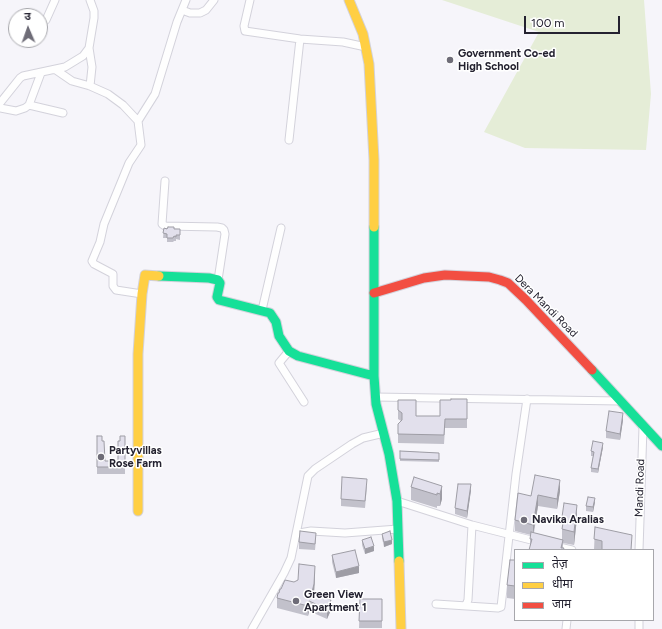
<!DOCTYPE html>
<meta charset="utf-8">
<style>
body{margin:0}
#map{position:relative;width:662px;height:629px;overflow:hidden;background:#f6f5fa;font-family:Figtree,"Noto Sans Devanagari",sans-serif}
canvas{display:block}
.legend{position:absolute;left:514px;top:549px;width:140px;height:72px;box-sizing:border-box;background:#fff;border:1px solid #a7a7ac;margin:0;padding:5px 7px;list-style:none;font-size:12px;color:#242230}
.legend li{display:flex;align-items:center;gap:8px;height:20px}
.legend b{width:20px;border:1px solid #a7a7ac}
.north{position:absolute;left:8px;top:8px;width:40px;height:40px;box-sizing:border-box;background:#fff;border:1px solid #a7a7ac;border-radius:50%;rotate:358deg;font-size:11px;font-weight:700;line-height:16px;text-align:center;color:#242230}
.north::after{content:'';display:block;margin:auto;width:14px;height:18px;background:#6e6c77;clip-path:polygon(50% 0,100% 100%,50% 72%,0 100%)}
.scale{position:absolute;left:524px;top:16px;width:96px;height:18px;box-sizing:border-box;border:2px solid #242230;border-top:0;padding-left:5px;font-size:12px;line-height:14px;white-space:nowrap;color:#242230;-webkit-text-stroke:3px #fff;paint-order:stroke}
</style>
<div id="map">
<canvas width="662" height="629"></canvas>
<ul class="legend">
<li><b style="height:5px;background:#16e098"></b>तेज़</li>
<li><b style="height:5px;background:#ffcf43"></b>धीमा</li>
<li><b style="height:5px;background:#f24e42"></b>जाम</li>
</ul>
<div class="north">उ</div>
<div class="scale">100 m</div>
</div>
<script>
const ctx = document.querySelector('canvas').getContext('2d');
ctx.lineJoin = 'round';
function fillPath(path, color) { ctx.fillStyle = color; ctx.fill(path, 'evenodd'); }
const poly = rows => new Path2D(rows.map(r => 'M' + r).join(''));
function strokePath(path, color, width, dash) { ctx.strokeStyle = color; ctx.lineWidth = width; ctx.lineCap = dash ? 'butt' : 'round'; ctx.setLineDash(dash || []); ctx.stroke(path); }
function label(font, color, halo, rows, align = 'center') {
  ctx.font = font + ' Figtree,sans-serif'; ctx.lineWidth = 3; ctx.setLineDash([]); ctx.textBaseline = 'middle'; ctx.strokeStyle = halo; ctx.fillStyle = color; for (const [text, x, y, turn = 0] of rows) {
    ctx.save(); ctx.translate(x, y); ctx.rotate((+turn || 0) * Math.PI / 180); ctx.textAlign = isNaN(turn) ? turn : align; if (halo) ctx.strokeText(text, 0, 0); ctx.fillText(text, 0, 0); ctx.restore();
  }
}
fillPath(poly([
 [442,0,644,0,651,94,646,150,525,148,484,132,539,32]
]), '#e5edd7');
const street = poly([
 [250,0,244,26,245,31,300,39,343,42,366,47],
 [182,10,190,13,200,13,206,10,214,0],
 [46,20,55,0],
 [89,48,92,67,90,86],
 [56,70,72,81,90,86,108,94,123,105,138,121],
 [0,103,20,78,23,76,65,67,83,56,89,48,94,18,94,11,90,0],
 [29,105,63,113],
 [0,108,16,111,25,108,29,105,41,73],
 [289,140,300,39],
 [165,181,162,224,165,226,217,227,222,228,224,230,225,234,218,280],
 [142,294,116,290,113,286,113,274,94,264,92,261,100,242,104,224,129,163,141,145,138,121,155,94,177,22,186,0],
 [262,310,281,228],
 [289,351,279,363,304,402],
 [375,397,620,401],
 [397,501,472,525,539,542],
 [299,533,311,531,345,533,398,529],
 [555,546,572,550],
 [639,550,643,427],
 [436,604,498,608,501,607,516,474,527,399],
 [466,605,468,600,472,525],
 [639,620,639,629],
 [252,629,284,573,291,558,308,476,315,469,352,444,363,438,384,433],
 [566,629,567,620]
]);
const fast = poly([
 [374,227,374,376,376,404,389,454,397,501,399,561],
 [159,276,209,278,218,280,220,283,217,297,219,300,270,313,276,322,279,336,289,351,298,356,374,376],
 [592,370,662,446]
]);
const slow = poly([
 [349,0,363,34,369,64,374,160,374,227],
 [138,511,138,354,142,294,145,275,159,276],
 [399,561,401,629]
]);
const jam = poly([
 [374,293,424,278,445,275,489,277,500,280,508,283,526,300,592,370]
]);
strokePath(street, '#d3d2db', 9);
strokePath(fast, '#d3d2db', 11);
strokePath(slow, '#d3d2db', 11);
strokePath(jam, '#d3d2db', 11);
strokePath(street, '#fefefe', 7);
strokePath(fast, '#16e098', 9);
strokePath(slow, '#ffcf43', 9);
strokePath(jam, '#f24e42', 9);
fillPath(poly([
 [164,228,180,229,180,240,176,239,176,241,174,241,173,242,167,242,167,238,163,238],
 [467,399,467,428,445,428,444,444,398,443,398,424,401,421,398,419,398,400,416,416,440,416,451,400],
 [623,420,620,440,606,438,606,431],
 [97,436,102,441,105,461,118,461,120,441,125,436,125,474,97,474],
 [603,447,598,473,591,472,591,468,593,456,591,456,591,451],
 [400,451,439,453,439,462,400,461],
 [367,486,365,508,341,506,341,499],
 [442,486,442,499,440,506,437,506,437,508,411,500,411,487],
 [471,490,467,518,455,514,455,508],
 [560,491,557,509,538,506,534,533,562,540,562,517,577,518,574,545,563,543,563,548,564,550,530,546,530,539,531,535,515,531,515,520,531,496],
 [595,502,593,512,586,511,586,506],
 [595,527,632,550,594,550],
 [382,534,392,544,384,547,382,538],
 [316,539,315,550,299,549,299,542],
 [362,540,374,551,365,554,362,545],
 [332,555,359,573,336,578,332,562],
 [515,560,515,599,507,598,507,585],
 [315,576,314,592,331,610,327,619,309,611,308,616,277,608,277,598,281,589,294,582],
 [360,599,382,599,382,628,359,628]
]), '#c2c1cb');
fillPath(poly([
 [623,413,623,420,620,440,620,434],
 [603,443,603,447,598,473,598,469],
 [560,480,560,491,557,509,557,499],
 [471,484,471,490,467,518,467,511],
 [442,486,442,499,440,506,440,494],
 [538,495,538,506,533,535,533,525],
 [595,498,595,502,593,512,593,507],
 [577,505,577,518,574,545,574,532],
 [392,540,392,544,384,547,384,542],
 [374,546,374,551,365,554,365,549],
 [315,566,315,576,314,594,312,592],
 [359,566,359,573,336,578,336,572],
 [331,600,331,610,327,619,327,609],
 [309,601,309,611,308,616,308,606]
]), '#9e9da5');
const building = poly([
 [168,227,174,227,174,229,180,229,180,235,176,235,176,237,174,236,173,238,167,238,167,234,163,233,164,228,167,229,168,227],
 [451,399,467,399,467,419,445,419,444,435,398,434,398,424,402,420,402,413,398,410,398,400,416,400,416,416,440,416,440,400,451,400,451,399],
 [609,411,623,413,620,434,606,431,609,411],
 [97,436,102,436,102,441,104,441,105,461,118,461,118,441,120,441,120,436,125,436,125,467,97,467,97,436],
 [593,441,603,443,598,469,591,468,594,452,591,451,593,441],
 [400,451,439,453,439,460,400,459,400,451],
 [535,475,560,480,557,499,538,495,533,525,515,520,518,493,531,496,535,475],
 [342,477,367,479,365,501,341,499,342,477],
 [414,477,442,486,440,494,437,493,437,495,411,487,414,477],
 [458,484,471,484,467,511,455,508,458,484],
 [588,497,595,498,593,507,586,506,588,497],
 [564,503,577,505,574,532,562,529,564,517,562,517,564,503],
 [595,527,632,535,631,550,602,550,602,541,594,539,595,527],
 [300,531,316,533,315,544,299,542,300,531],
 [390,531,392,540,384,542,382,534,390,531],
 [531,532,563,540,561,548,564,548,563,550,529,550,532,539,530,539,531,532],
 [371,537,374,546,365,549,362,540,371,537],
 [355,550,359,566,336,572,332,555,355,550],
 [510,560,515,560,515,586,507,585,510,560],
 [299,564,315,566,314,584,312,592,331,600,327,609,309,601,308,606,277,598,278,593,279,593,280,589,281,589,285,580,294,582,298,580,299,564],
 [360,599,382,599,382,621,359,621,360,599]
]);
fillPath(building, '#e2e0ec');
strokePath(building, '#9e9da5', 1);
for (const [x, y, r, color] of [
 [450,60,4,"#6e6c77"],
 [101,457,4,"#6e6c77"],
 [524,520,4,"#6e6c77"],
 [296,601,4,"#6e6c77"]
]) { const dot = new Path2D(); dot.arc(x, y, r, 0, 2 * Math.PI); ctx.fillStyle = color; ctx.fill(dot); strokePath(dot, '#fff', 1.5); }
label('bold 11px', '#242230', '#fff', [
 ["Government Co-ed",458,54],
 ["High School",458,67],
 ["Partyvillas",109,451],
 ["Rose Farm",109,464],
 ["Navika Aralias",532,520],
 ["Green View",304,595],
 ["Apartment 1",304,608]
], 'left');
label('11px', '#242230', '#fff', [
 ["Dera Mandi Road",546,306,45],
 ["Mandi Road",640,488,-88]
]);
</script>
